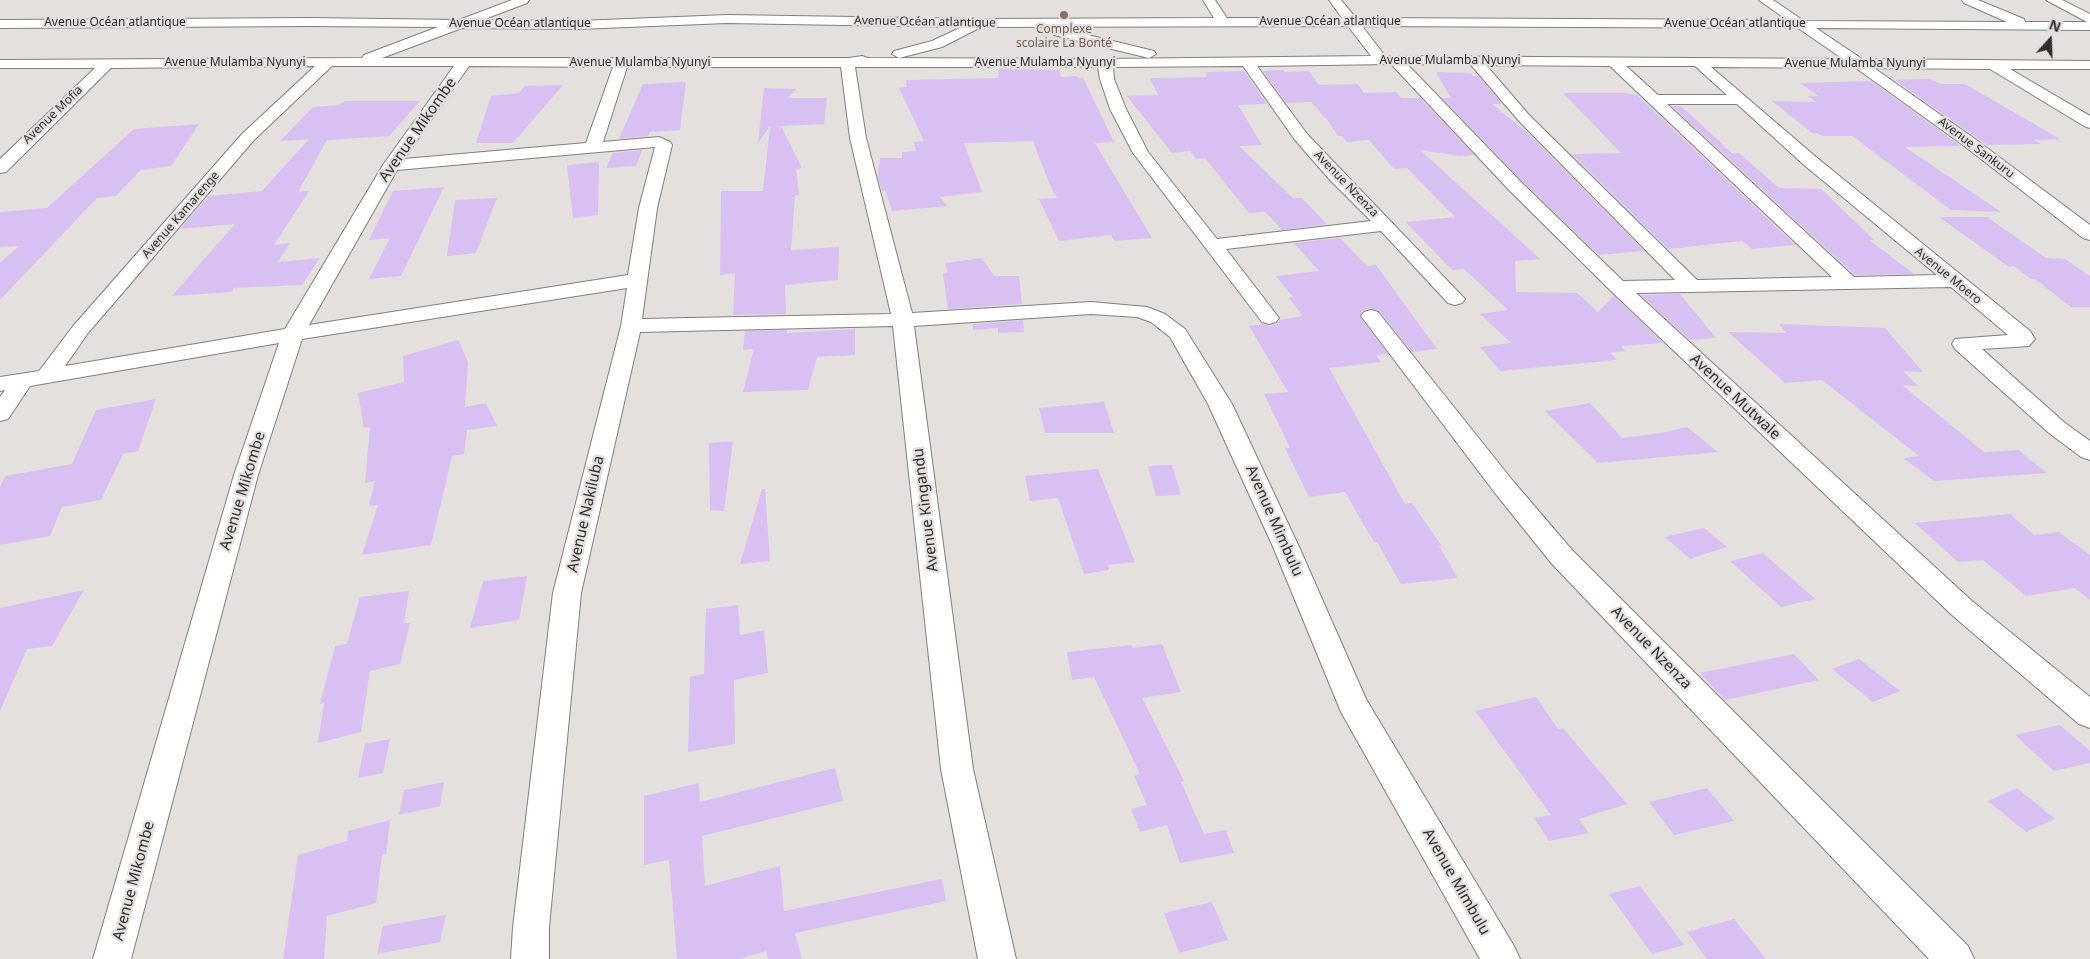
<!DOCTYPE html>
<meta charset="utf-8">
<style>
body{margin:0}
#map{position:relative;width:2090px;height:959px;overflow:hidden;background:#e3e0de;font-family:"Noto Sans",sans-serif}
canvas{display:block}
.north{position:absolute;left:2025px;top:15px;width:50px;height:50px;-webkit-text-stroke:4px #e3e0de;paint-order:stroke;rotate:20deg;font-size:14px;font-weight:700;line-height:20px;text-align:center;color:#2f2e2d}
.north::after{content:'';display:block;margin:auto;width:18px;height:22px;background:#2f2e2d;clip-path:polygon(50% 0,100% 100%,50% 72%,0 100%)}
</style>
<div id="map">
<canvas width="2090" height="959"></canvas>
<div class="north">N</div>
</div>
<script>
const ctx = document.querySelector('canvas').getContext('2d');
ctx.lineJoin = 'round';
function fillPath(path, color) { ctx.fillStyle = color; ctx.fill(path, 'evenodd'); }
const poly = rows => new Path2D(rows.map(r => 'M' + r).join(''));
function strokePath(path, color, width, dash) { ctx.strokeStyle = color; ctx.lineWidth = width; ctx.lineCap = dash ? 'butt' : 'round'; ctx.setLineDash(dash || []); ctx.stroke(path); }
function label(font, color, halo, rows, align = 'center') {
  ctx.font = font + ' "Noto Sans",sans-serif'; ctx.lineWidth = 4.5; ctx.setLineDash([]); ctx.textBaseline = 'middle'; ctx.strokeStyle = halo; ctx.fillStyle = color; for (const [text, x, y, turn = 0] of rows) {
    ctx.save(); ctx.translate(x, y); ctx.rotate((+turn || 0) * Math.PI / 180); ctx.textAlign = isNaN(turn) ? turn : align; if (halo) ctx.strokeText(text, 0, 0); ctx.fillText(text, 0, 0); ctx.restore();
  }
}
fillPath(poly([
 [998,69,1060,70,1061,77,1077,76,1078,78,1083,78,1114,142,1095,143,1152,238,1114,241,1111,235,1059,241,1039,199,1057,198,1049,183,1033,141,964,143,982,192,940,197,947,206,892,211,885,190,882,191,878,177,880,158,902,158,902,152,916,151,914,142,924,141,899,88,907,87,906,80,999,78],
 [1283,70,1285,72,1309,71,1319,85,1358,84,1364,93,1396,92,1401,98,1420,98,1474,155,1460,156,1420,150,1540,259,1515,261,1516,292,1577,293,1598,312,1614,296,1663,343,1621,346,1625,351,1610,353,1617,360,1500,371,1480,347,1511,343,1480,314,1508,310,1464,269,1452,270,1406,222,1455,217,1407,168,1394,169,1369,140,1347,142,1342,136,1338,136,1329,122,1311,102,1286,103,1263,71],
 [1244,71,1267,104,1238,105,1262,145,1239,146,1293,198,1302,198,1327,224,1282,230,1265,212,1249,213,1205,158,1196,159,1190,151,1172,153,1127,96,1158,95,1150,78,1207,77,1206,72],
 [1436,72,1471,73,1473,76,1478,76,1502,104,1492,104,1531,136,1644,251,1599,255,1522,181,1442,98,1451,98],
 [1930,79,1941,84,1965,84,2060,139,2033,140,2041,144,1987,145,1895,80],
 [1871,81,1961,146,1905,147,2001,212,1951,210,1852,136,1822,136,1817,133,1812,133,1772,101,1816,102,1808,96,1818,96,1800,83],
 [686,82,680,130,650,132,648,136,619,139,643,84],
 [563,85,513,143,476,143,491,96,519,93,525,86],
 [764,88,796,89,789,98,827,98,824,124,781,126,802,168,796,169,799,195,795,195,791,250,839,247,838,280,785,285,786,314,733,315,735,273,720,275,721,191,763,191,770,126,758,143],
 [1563,93,1626,93,1637,95,1795,245,1752,249,1742,241,1668,249,1572,154,1621,153],
 [345,101,420,101,389,136,327,140,298,192,309,191,274,245,290,243,278,262,320,258,302,285,234,288,232,292,172,296,235,224,180,229,209,196,262,191,309,139,280,141,313,107,339,105],
 [1672,106,1681,106,1732,153,1739,153,1779,188,1821,189,1874,240,1869,240,1914,274,1855,275],
 [199,124,171,166,141,170,116,196,97,198,0,300,0,263,19,246,0,247,0,212,47,208,134,129],
 [642,150,636,166,606,168,613,153],
 [599,162,598,215,573,218,567,165],
 [444,187,401,276,369,279,390,238,369,240,393,191],
 [497,198,476,253,447,256,455,200],
 [1939,217,1987,217,2046,258,2065,259,2090,276,2090,307,2071,307,2035,279,2031,279,2014,266,2009,267],
 [1340,238,1367,266,1376,265,1437,349,1412,352,1379,311,1370,308,1362,311,1360,317,1388,354,1376,355,1381,362,1329,368,1405,504,1412,503,1442,546,1439,546,1458,578,1401,584,1377,542,1374,542,1345,492,1309,497,1285,448,1290,448,1264,394,1288,392,1249,326,1261,324,1270,326,1277,324,1280,320,1303,316,1289,298,1293,297,1276,276,1319,271,1294,243],
 [982,258,994,276,1019,276,1022,304,948,309,943,273,948,272,945,263],
 [1680,294,1716,338,1690,340,1641,295],
 [1023,320,1024,332,998,333,998,328,973,330,973,324],
 [1779,324,1885,328,1923,372,1903,371,1918,386,1902,385,1984,452,2018,450,2047,473,1934,481,1903,458,1919,456,1822,380,1785,383,1728,332,1786,333],
 [855,329,855,355,817,357,808,390,743,392,754,349,743,350,745,331,787,330,787,333],
 [458,340,468,362,465,407,486,403,497,426,467,430,464,454,452,456,431,545,362,555,378,505,369,506,375,481,365,483,370,427,364,428,358,393,404,382,403,356],
 [156,399,138,451,123,454,101,500,62,507,50,536,0,545,0,487,5,476,72,464,96,410],
 [1104,402,1114,433,1045,433,1039,408],
 [1590,403,1622,438,1662,433,1687,427,1718,452,1598,463,1545,411],
 [733,441,724,511,710,510,709,443],
 [1172,465,1181,495,1156,496,1148,466],
 [1098,469,1135,562,1108,565,1109,570,1084,574,1058,498,1030,501,1025,476],
 [762,489,765,489,770,561,740,564],
 [2010,514,2034,535,2059,532,2090,555,2090,600,2075,588,2026,596,1983,560,1958,562,1915,523],
 [1704,528,1727,547,1690,559,1665,537],
 [1763,553,1815,599,1781,607,1730,561],
 [527,576,519,620,470,628,483,581],
 [84,590,52,646,27,649,0,711,0,608],
 [409,591,404,623,410,623,400,664,370,671,361,732,318,743,324,703,320,704,335,646,347,644,360,597],
 [738,605,740,635,764,630,768,673,734,680,735,744,688,752,690,677,704,674,706,609],
 [1162,644,1181,692,1142,698,1184,781,1181,782,1204,834,1226,830,1234,853,1180,863,1167,825,1140,832,1131,809,1147,805,1134,776,1140,774,1094,677,1072,680,1067,652,1131,645,1133,648],
 [1794,654,1819,680,1725,700,1700,673],
 [1859,659,1900,691,1873,702,1832,669],
 [1536,697,1558,729,1563,728,1627,804,1579,819,1589,833,1549,841,1534,818,1551,815,1475,711],
 [2060,725,2090,751,2090,763,2054,771,2015,735],
 [390,739,383,773,358,778,365,744],
 [835,768,843,801,702,836,705,886,780,866,784,911,942,879,946,901,795,933,802,959,768,959,766,951,740,959,677,959,669,860,644,865,644,796,699,783,700,802],
 [444,782,440,806,399,815,404,790],
 [1707,788,1734,821,1674,835,1649,802],
 [2017,788,2055,819,2026,832,1988,801],
 [390,820,386,854,382,855,376,903,327,916,324,959,283,959,298,855,347,841,348,831],
 [1640,886,1684,945,1652,954,1609,894],
 [1212,902,1228,940,1179,953,1164,913],
 [446,915,440,942,377,954,383,926],
 [1734,919,1766,959,1707,959,1687,932]
]), '#d9c0f2');
const street = poly([
 [512,0,529,0,527,3,482,20,578,21,727,15,982,19,1214,18,1203,0,1215,0,1227,18,1342,18,1329,0,1341,0,1356,18,1787,20,1759,0,1773,0,1804,21,2007,22,1964,3,1962,0,1978,0,2024,19,2025,22,2087,22,2046,0,2062,0,2090,14,2090,30,1816,28,1862,59,2090,61,2090,69,2010,69,2090,116,2090,128,2084,126,1990,69,1874,68,1975,139,2090,225,2090,240,2083,238,1963,145,1856,68,1711,67,1816,157,2030,331,2035,339,2029,346,1982,349,2065,423,2090,441,2090,460,2081,457,2049,433,1955,349,1952,344,1955,339,2008,335,1951,287,1636,293,1972,601,2090,697,2090,728,2079,724,1952,615,1611,291,1509,190,1391,64,1257,66,1307,134,1465,299,1462,303,1455,305,1448,303,1381,231,1226,249,1279,318,1276,322,1269,324,1262,322,1133,153,1110,109,1100,79,1098,67,855,67,866,138,912,313,1091,302,1147,307,1165,314,1185,329,1232,404,1300,549,1366,699,1514,946,1520,959,1480,959,1341,712,1274,549,1208,404,1170,337,1151,322,1137,317,1091,314,914,326,973,769,1016,959,978,959,941,769,893,326,640,332,581,593,549,927,549,959,511,959,513,927,553,593,621,326,627,288,302,339,258,475,131,959,93,959,234,475,279,343,30,386,8,419,0,421,0,397,5,390,0,391,0,377,39,371,74,325,242,134,315,66,111,68,6,172,0,173,0,159,95,68,0,68,0,60,362,58,364,55,438,27,308,26,0,28,0,20,308,18,459,20,512,0],
 [727,23,962,27,932,41,894,51,892,54,899,58,942,47,981,27,1348,26,1371,56,1105,59,868,58,862,56,849,58,382,58,462,28,578,29,727,23],
 [1362,26,1798,28,1843,59,1385,56,1362,26],
 [1407,64,1471,65,1519,121,1675,280,1623,281,1521,182,1407,64],
 [1486,65,1610,66,1832,277,1697,280,1529,115,1486,65],
 [332,66,454,66,383,165,285,329,65,366,88,333,254,140,332,66],
 [469,66,613,67,586,143,404,159,469,66],
 [1243,66,1295,140,1330,180,1371,221,1217,239,1148,152,1126,109,1114,79,1113,67,1243,66],
 [1626,66,1695,66,1727,95,1658,95,1626,66],
 [627,67,841,67,850,138,891,314,642,319,657,208,672,145,670,142,659,137,603,142,627,67],
 [1667,104,1737,104,1804,165,1937,275,1854,277,1667,104],
 [655,147,639,208,628,275,309,325,397,170,655,147],
 [1059,28,1154,51,1156,54,1149,58,1054,35,1052,32,1059,28],
 [1371,310,1378,312,1513,481,1572,550,1968,946,1974,959,1929,959,1552,564,1495,493,1364,320,1361,316,1364,312,1371,310]
]);
strokePath(street, '#827f7d', 2);
fillPath(street, '#fff');
for (const [x, y, r, color] of [
 [1064,15,5,"#8d6e63"]
]) { const dot = new Path2D(); dot.arc(x, y, r, 0, 2 * Math.PI); ctx.fillStyle = color; ctx.fill(dot); strokePath(dot, '#e3e0de', 2); }
label('12px', '#2f2e2d', '#e3e0de', [
 ["Avenue Océan atlantique",925,22,1],
 ["Avenue Océan atlantique",1330,22],
 ["Avenue Océan atlantique",115,23],
 ["Avenue Océan atlantique",520,24],
 ["Avenue Océan atlantique",1735,24],
 ["Avenue Mulamba Nyunyi",1450,61],
 ["Avenue Mulamba Nyunyi",235,63],
 ["Avenue Mulamba Nyunyi",640,63],
 ["Avenue Mulamba Nyunyi",1045,63],
 ["Avenue Mulamba Nyunyi",1855,64],
 ["Avenue Mofia",53,115,-44],
 ["Avenue Sankuru",1976,148,37],
 ["Avenue Nzenza",1346,184,46],
 ["Avenue Kamarenge",181,215,-49],
 ["Avenue Moero",1948,276,39]
]);
label('12px', '#785e54', '#e3e0de', [
 ["Complexe",1064,30],
 ["scolaire La Bonté",1064,44]
]);
label('15px', '#2f2e2d', '#e3e0de', [
 ["Avenue Mikombe",418,130,-55],
 ["Avenue Mutwale",1735,397,43],
 ["Avenue Mikombe",243,491,-73],
 ["Avenue Kingandu",926,510,-97],
 ["Avenue Nakiluba",586,514,-77],
 ["Avenue Mimbulu",1274,521,66],
 ["Avenue Nzenza",1651,648,46],
 ["Avenue Mikombe",134,881,-75],
 ["Avenue Mimbulu",1456,882,60]
]);
</script>
